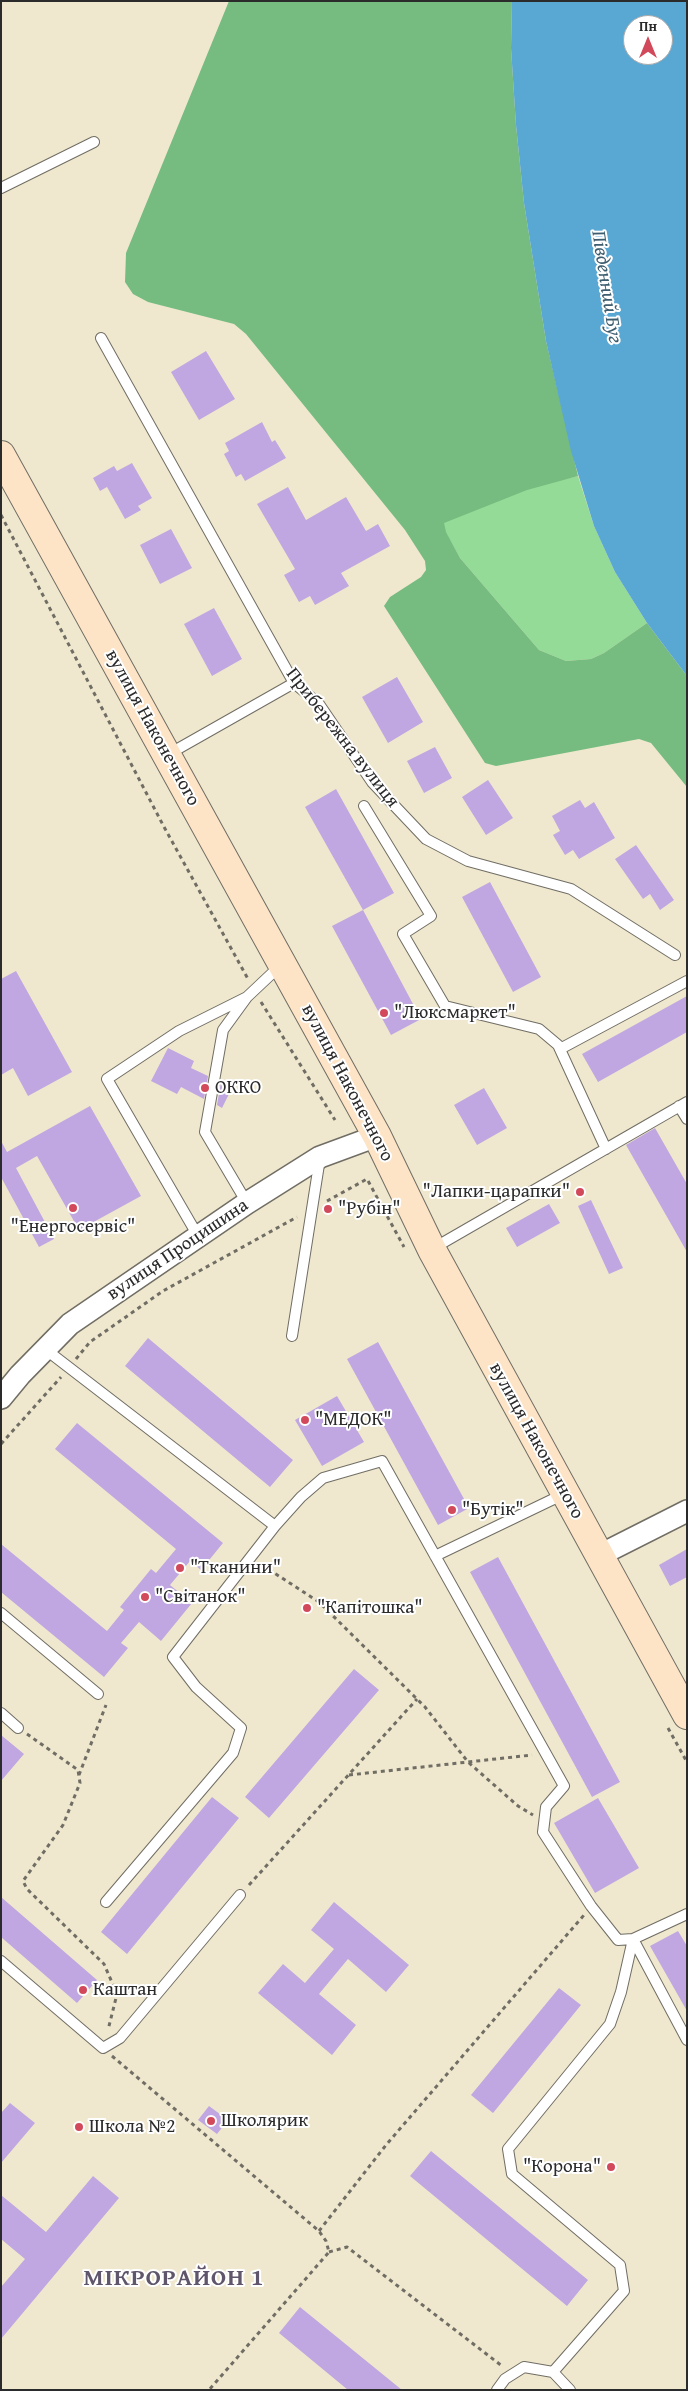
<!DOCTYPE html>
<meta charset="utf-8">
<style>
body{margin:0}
#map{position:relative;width:688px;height:2391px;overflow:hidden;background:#efe8ce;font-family:"Gentium Book Plus",serif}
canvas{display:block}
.frame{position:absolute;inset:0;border:2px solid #2b2b2b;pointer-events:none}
.north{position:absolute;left:623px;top:15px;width:50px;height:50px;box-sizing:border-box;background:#fff;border:1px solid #aaa;border-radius:50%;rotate:0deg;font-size:14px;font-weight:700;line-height:20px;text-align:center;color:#2b2b2b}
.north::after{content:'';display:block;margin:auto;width:18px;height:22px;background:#d1495b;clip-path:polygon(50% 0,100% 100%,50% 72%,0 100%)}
</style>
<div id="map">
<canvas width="688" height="2391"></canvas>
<div class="frame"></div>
<div class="north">Пн</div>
</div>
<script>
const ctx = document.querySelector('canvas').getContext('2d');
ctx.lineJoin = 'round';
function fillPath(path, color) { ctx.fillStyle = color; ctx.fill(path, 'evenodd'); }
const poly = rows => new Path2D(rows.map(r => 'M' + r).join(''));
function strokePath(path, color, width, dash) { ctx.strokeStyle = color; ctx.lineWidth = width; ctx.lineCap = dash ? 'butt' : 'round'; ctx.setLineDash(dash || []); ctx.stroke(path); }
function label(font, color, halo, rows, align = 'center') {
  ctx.font = font + ' "Gentium Book Plus",serif'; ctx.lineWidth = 4; ctx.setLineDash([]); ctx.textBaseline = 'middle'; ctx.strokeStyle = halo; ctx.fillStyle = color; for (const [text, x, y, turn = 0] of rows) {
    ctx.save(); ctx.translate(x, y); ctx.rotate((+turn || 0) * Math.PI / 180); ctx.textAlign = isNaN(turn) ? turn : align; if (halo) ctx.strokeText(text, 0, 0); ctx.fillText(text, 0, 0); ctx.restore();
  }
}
fillPath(poly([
 [487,434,561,480,578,476,594,526,615,572,647,623,604,653,591,659,566,661,539,650,460,558,445,531,442,516]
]), '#93db96');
fillPath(poly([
 [229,1,512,1,511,48,516,125,524,203,546,341,578,476,527,490,444,523,446,532,460,558,539,650,566,661,591,659,604,653,647,623,687,676,687,787,651,743,639,739,496,766,485,763,384,606,390,597,421,577,426,570,425,561,405,530,246,334,234,324,148,302,133,294,125,282,126,253]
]), '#76bb7f');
fillPath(poly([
 [512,1,687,1,687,676,647,623,615,572,594,526,571,451,546,341,524,203,516,125,511,48],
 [633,25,663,25,663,55,633,55]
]), '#59a7d3');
fillPath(poly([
 [206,351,235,399,199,420,171,372],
 [262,422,272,442,275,440,286,458,245,481,241,474,236,477,224,454,229,451,225,443],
 [132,463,152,498,138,506,141,510,125,519,107,487,100,491,93,478,114,466,117,471],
 [288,487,306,520,346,497,366,531,378,524,390,546,341,573,349,586,315,605,310,596,299,602,284,575,295,569,257,504],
 [171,529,192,568,160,584,140,545],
 [214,608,242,659,212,676,184,624],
 [397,677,423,722,388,743,362,697],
 [435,747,452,778,424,793,407,761],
 [488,780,513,818,486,835,462,797],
 [336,789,394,893,363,910,305,807],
 [580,800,585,808,594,802,615,838,579,859,573,850,565,855,553,835,560,831,552,816],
 [636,845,674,900,660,910,650,894,643,899,615,859],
 [490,882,541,977,513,992,462,897],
 [363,910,421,1019,391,1035,332,926],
 [16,971,72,1072,28,1096,13,1068,1,1075,1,979],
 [687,996,687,1032,598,1082,582,1054],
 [168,1048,194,1061,191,1068,208,1076,204,1099,181,1087,177,1094,151,1081],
 [221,1082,232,1088,222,1108,217,1105],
 [484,1088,507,1128,477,1145,454,1105],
 [90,1106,141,1196,79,1230,37,1156,16,1168,54,1239,39,1247,1,1177,1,1141,7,1152],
 [655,1128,687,1184,687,1252,626,1145],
 [591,1200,623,1268,609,1274,578,1206],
 [549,1204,560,1223,517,1247,506,1228],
 [148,1338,293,1460,270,1487,125,1366],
 [378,1342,469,1508,438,1525,347,1359],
 [337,1396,364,1442,322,1466,295,1420],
 [77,1423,223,1543,201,1570,190,1561,170,1585,192,1603,161,1641,139,1622,121,1643,128,1648,104,1677,1,1592,1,1544,107,1631,124,1610,120,1607,151,1569,156,1573,176,1549,55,1449],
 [687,1549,687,1577,670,1586,659,1565],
 [498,1557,620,1782,592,1797,470,1572],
 [354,1669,379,1690,269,1818,245,1797],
 [1,1735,24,1754,1,1781],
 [212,1797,239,1818,127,1954,101,1932],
 [598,1798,639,1868,595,1893,554,1823],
 [1,1897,97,1980,77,2003,1,1937],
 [334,1902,409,1965,386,1992,348,1959,319,1994,356,2025,332,2055,258,1993,283,1964,305,1983,334,1949,311,1930],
 [678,1931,687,1946,687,2011,650,1946],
 [559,1988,581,2005,493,2113,471,2095],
 [10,2103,35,2123,1,2163,1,2113],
 [209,2106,228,2120,217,2134,198,2120],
 [431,2151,588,2280,567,2306,410,2176],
 [93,2176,119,2198,1,2339,1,2287,25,2259,1,2239,1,2195,46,2232],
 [300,2307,402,2390,348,2390,279,2333]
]), '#c0a7e1');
const lane = poly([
 [1,188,94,142],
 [101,338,294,683,319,704,372,782,426,839,468,861,571,889,675,955],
 [167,755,294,683],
 [364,806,431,916,403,934,445,1006,539,1029,558,1045,606,1149],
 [560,1049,687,981],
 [679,1106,687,1119],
 [247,1203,205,1132,223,1030,247,997,282,964],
 [198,1236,107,1079,179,1031,247,997],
 [432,1249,687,1102],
 [292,1336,320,1158],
 [45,1349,275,1526],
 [435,1556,564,1494],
 [1,1613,98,1694],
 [1,1713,18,1728],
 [106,1902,233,1753,241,1728,196,1687,173,1657,275,1526,301,1497,323,1478,382,1461,564,1786,546,1807,543,1832,591,1906,618,1940,633,1939,687,2040],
 [1,1961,103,2048,120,2038,240,1895],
 [553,2372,624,2291,620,2265,512,2174,508,2149,610,2024,621,1992,633,1939,687,1914],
 [497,2390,505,2379,524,2367,553,2372,570,2390]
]);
const street = poly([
 [1,1398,20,1375,70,1324,247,1203,320,1157,377,1136],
 [598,1556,687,1511]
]);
const secondary = poly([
 [1,455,377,1136,432,1250,687,1715]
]);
strokePath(lane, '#706d64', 12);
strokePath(street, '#706d64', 24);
strokePath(secondary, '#706d64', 30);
strokePath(poly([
 [1,515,163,825,248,979],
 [261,1002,335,1120],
 [327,1201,367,1179,404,1247],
 [76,1359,90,1342,163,1291,297,1217],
 [1,1444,61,1377],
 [262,1565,319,1602,425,1707,468,1762,518,1806,533,1815],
 [668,1728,687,1762],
 [27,1734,78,1770,80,1783,63,1825,23,1881,27,1889,104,1964,117,1994,108,2030],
 [79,1775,106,1705],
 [349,1775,532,1755],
 [249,1885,417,1699],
 [112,2056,319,2231,326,2241,329,2252,209,2390],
 [319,2231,386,2145,584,1915],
 [329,2252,347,2247,502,2366]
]), '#706d64', 3, [4, 4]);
strokePath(lane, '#fff', 10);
strokePath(street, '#fff', 21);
strokePath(secondary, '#fee4c6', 28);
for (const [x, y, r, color] of [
 [384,1013,5,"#d1495b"],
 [205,1088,5,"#d1495b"],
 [580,1192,5,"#d1495b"],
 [73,1208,5,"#d1495b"],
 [328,1209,5,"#d1495b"],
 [305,1420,5,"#d1495b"],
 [452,1510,5,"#d1495b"],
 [180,1568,5,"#d1495b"],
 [145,1597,5,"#d1495b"],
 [307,1608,5,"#d1495b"],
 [83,1990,5,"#d1495b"],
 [211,2121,5,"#d1495b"],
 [79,2127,5,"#d1495b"],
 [611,2167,5,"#d1495b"]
]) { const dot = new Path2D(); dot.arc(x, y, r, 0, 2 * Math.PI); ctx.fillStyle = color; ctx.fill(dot); strokePath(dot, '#fff', 2); }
label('19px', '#2b2b2b', '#fff', [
 ["вулиця Наконечного",152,728,61],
 ["Прибережна вулиця",342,738,52],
 ["вулиця Наконечного",347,1083,62],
 ["вулиця Процишина",178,1250,-34],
 ["вулиця Наконечного",536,1441,61]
]);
label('19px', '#2b2b2b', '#fff', [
 ["\"Люксмаркет\"",394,1013],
 ["ОККО",215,1088],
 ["\"Лапки-царапки\"",570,1192,"right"],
 ["\"Рубін\"",338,1209],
 ["\"Енергосервіс\"",73,1227,"center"],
 ["\"МЕДОК\"",315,1420],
 ["\"Бутік\"",462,1510],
 ["\"Тканини\"",190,1568],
 ["\"Світанок\"",155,1597],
 ["\"Капітошка\"",317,1608],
 ["Каштан",93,1990],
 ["Школярик",221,2121],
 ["Школа №2",89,2127],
 ["\"Корона\"",601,2167,"right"]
], 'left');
label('italic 20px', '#3d5d6e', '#fff', [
 ["Південний Буг",606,287,81]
]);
ctx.letterSpacing = '1px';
label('bold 24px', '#5f566b', '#fff', [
 ["МІКРОРАЙОН 1",174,2279]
]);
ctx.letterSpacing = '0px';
</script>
